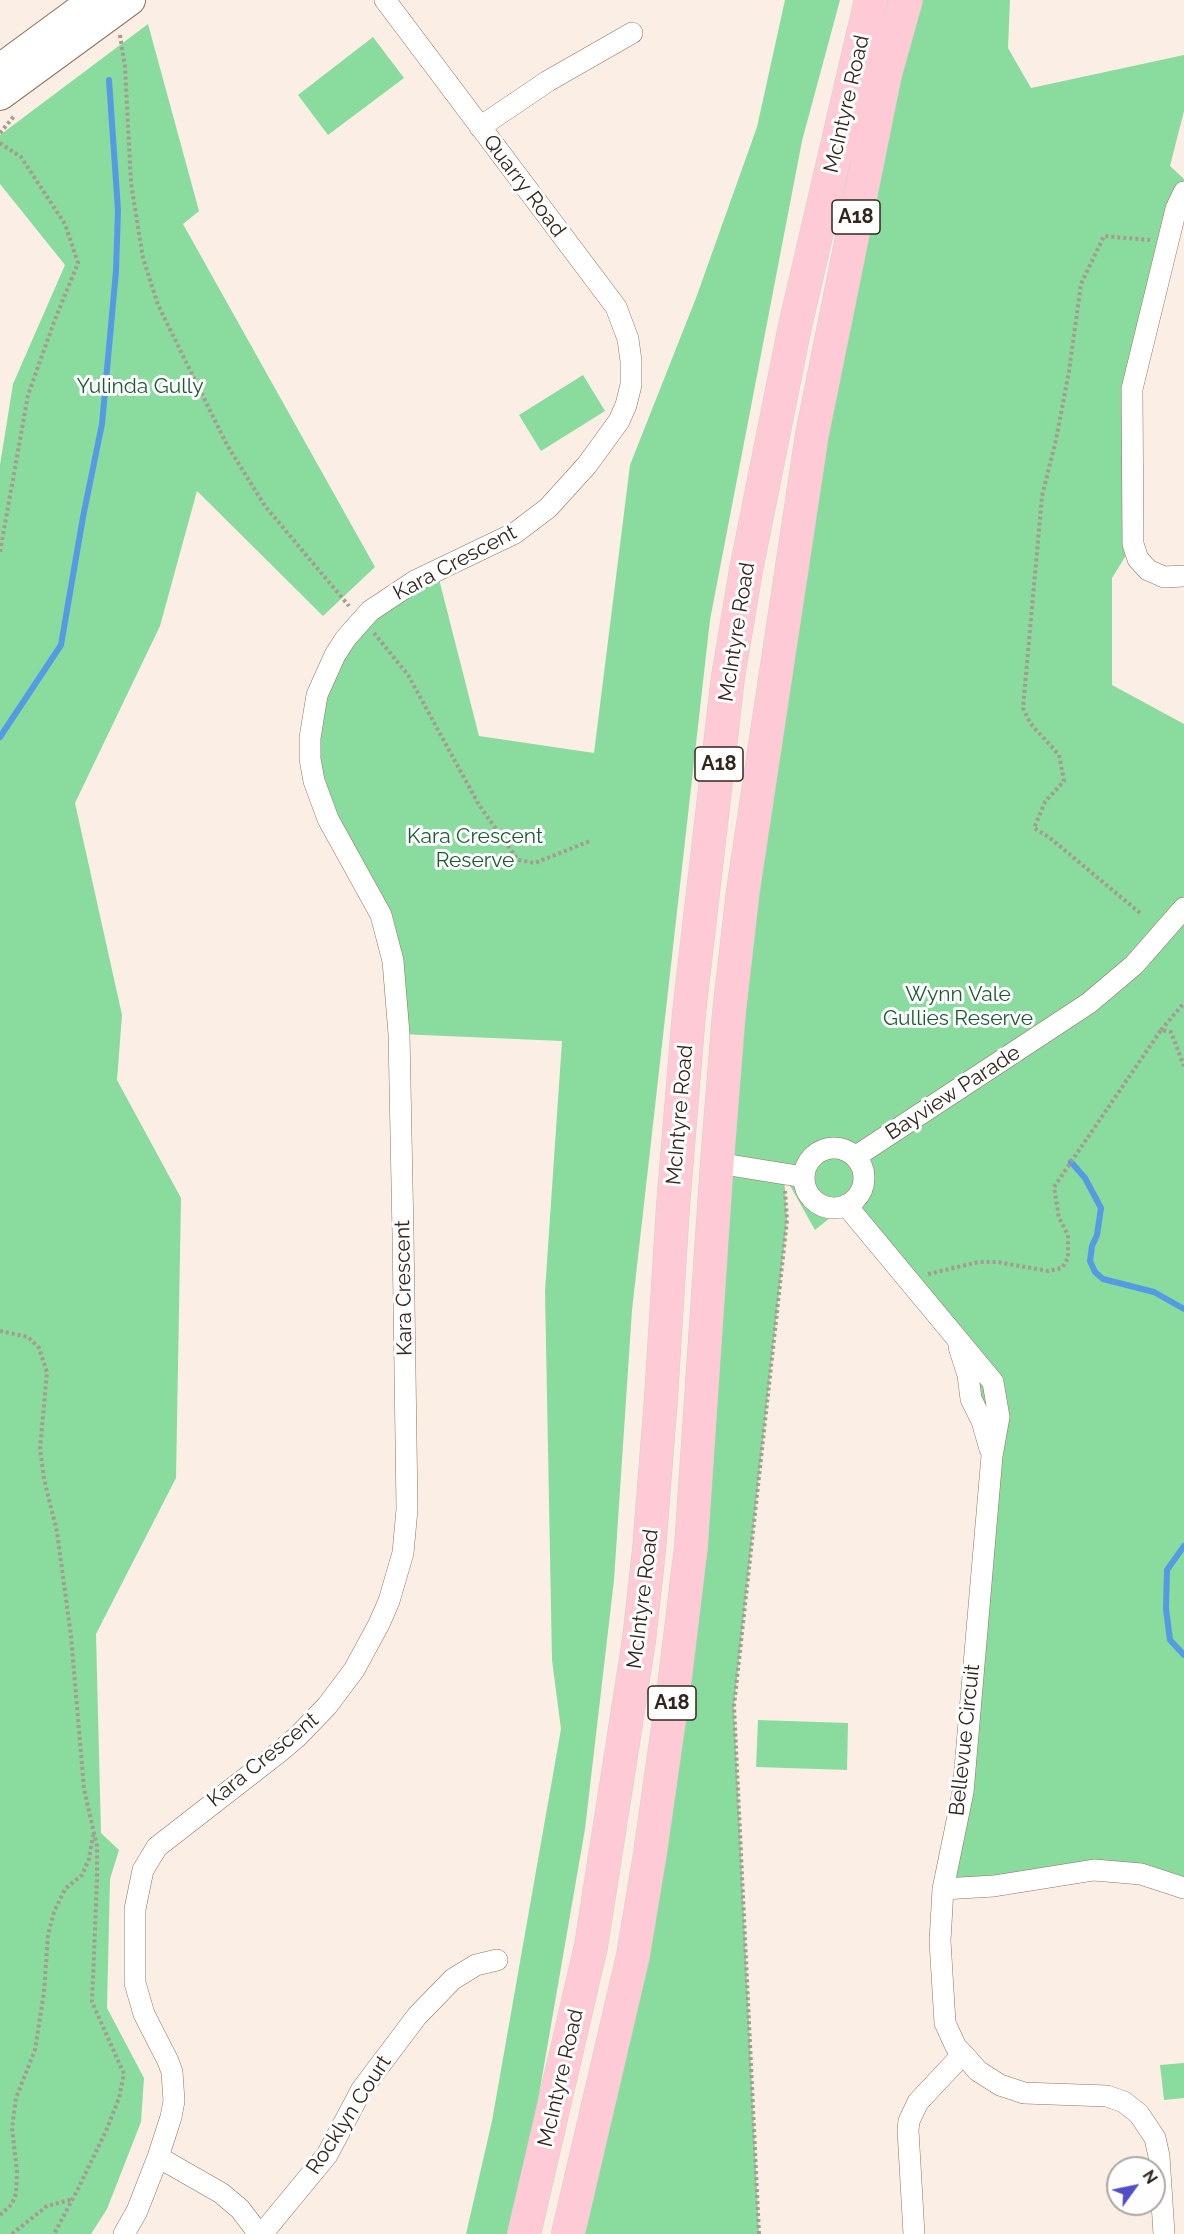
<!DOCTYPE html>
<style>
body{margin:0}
#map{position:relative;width:1184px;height:2234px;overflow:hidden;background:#fbefe5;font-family:Raleway,sans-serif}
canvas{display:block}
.north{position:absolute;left:1106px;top:2156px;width:60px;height:60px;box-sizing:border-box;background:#fefefe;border:2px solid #aca8a4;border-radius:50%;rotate:57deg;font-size:16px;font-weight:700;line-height:24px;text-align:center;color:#32271e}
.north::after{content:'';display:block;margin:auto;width:21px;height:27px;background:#504fc5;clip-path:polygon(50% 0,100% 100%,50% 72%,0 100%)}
</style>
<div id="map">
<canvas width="1184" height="2234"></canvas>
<div class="north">N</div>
</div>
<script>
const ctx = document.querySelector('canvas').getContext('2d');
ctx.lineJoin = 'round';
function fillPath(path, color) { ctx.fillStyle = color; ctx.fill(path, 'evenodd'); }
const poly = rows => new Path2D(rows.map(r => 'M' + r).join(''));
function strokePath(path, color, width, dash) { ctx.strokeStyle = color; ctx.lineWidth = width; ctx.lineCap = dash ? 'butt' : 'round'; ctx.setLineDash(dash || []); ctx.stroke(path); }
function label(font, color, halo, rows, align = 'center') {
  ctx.font = font + ' Raleway,sans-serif'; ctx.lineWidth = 6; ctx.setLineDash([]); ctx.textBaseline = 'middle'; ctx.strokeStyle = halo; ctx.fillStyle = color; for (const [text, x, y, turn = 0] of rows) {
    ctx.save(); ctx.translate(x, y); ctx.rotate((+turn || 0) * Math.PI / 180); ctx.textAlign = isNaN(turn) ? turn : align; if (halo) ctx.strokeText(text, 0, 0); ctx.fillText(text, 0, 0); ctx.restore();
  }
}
fillPath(poly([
 [785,0,840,0,802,141,710,620,632,1310,614,1580,585,1829,536,2112,507,2234,466,2234,492,2121,561,1729,552,1660,545,1291,562,1041,399,1034,393,961,328,819,312,716,361,621,439,579,479,736,594,753,630,465,696,298,757,127],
 [906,0,1010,0,1008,48,1031,88,1184,55,1184,111,1170,166,1184,179,1184,192,1134,378,1133,544,1112,578,1112,685,1184,724,1184,1888,1141,1874,943,1889,992,1456,957,1341,846,1205,815,1230,784,1175,787,1220,734,1706,759,2234,568,2234,633,1956,743,891],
 [148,24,199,211,183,224,375,567,323,616,197,491,160,626,75,803,122,1015,117,1080,181,1198,176,1478,96,1634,101,1833,119,1850,110,1879,107,2008,144,2078,141,2122,107,2209,91,2234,0,2234,0,465,13,384,65,265,0,184,0,135],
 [373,37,404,78,328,135,298,95],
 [583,375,605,411,541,451,519,415],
 [758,1720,848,1723,847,1770,756,1767],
 [1184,2063,1184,2098,1164,2100,1160,2065]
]), '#89db9e');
strokePath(poly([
 [0,737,61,645,83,517,102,424,116,271,118,210,109,80],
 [1071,1162,1085,1178,1101,1208,1097,1235,1092,1246,1090,1261,1095,1272,1103,1279,1154,1292,1184,1309],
 [1184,1546,1167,1570,1166,1609,1170,1640,1184,1655]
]), '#559be4', 6);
const street = poly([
 [480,127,548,81,632,33],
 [1184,192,1176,209,1132,389,1133,544,1138,559,1148,570,1164,577,1184,576],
 '804 1178a30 30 0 1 1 60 0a30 30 0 1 1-60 0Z',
 [855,1157,1089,1003,1134,965,1184,908],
 [717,1163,804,1177],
 [846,1205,993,1382,999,1417,992,1456,963,1792,943,1889,940,1941,945,2023,956,2047,963,2054,978,2071,1000,2085,1024,2093,1107,2096,1124,2102,1139,2114,1155,2138,1159,2156,1164,2234],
 [959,1347,968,1375,971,1399,982,1421,990,1449],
 [943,1889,994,1886,1094,1870,1141,1874,1184,1888],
 [158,2157,221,2193,240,2209,259,2234],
 [124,2234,137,2211,158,2157,171,2117,174,2101,172,2072,168,2061,144,2014,135,1983,135,1909,143,1870,157,1847,278,1753,297,1737,327,1706,354,1670,379,1624,389,1601,403,1553,407,1509,403,1234,399,1034,393,961,381,915,328,819,314,781,310,759,310,738,317,695,335,655,346,638,370,611,415,581,515,533,548,508,587,465,619,421,626,405,631,385,631,361,628,339,616,307,385,0],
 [262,2234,327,2155,362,2089,417,2016,453,1979,476,1965,497,1960],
 [914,2234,908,2130,909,2121,918,2102,963,2054]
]);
const secondary = poly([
 [0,69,94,0],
 [0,95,130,0]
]);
const primary = poly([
 [524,2234,591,1946,639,1640,649,1550,661,1398,673,1206,689,1013,728,677,746,570,795,326,871,0],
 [568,2234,633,1956,650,1854,675,1679,691,1547,717,1163,729,1013,743,891,812,435,885,75,906,0]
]);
strokePath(street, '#90745e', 22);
strokePath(secondary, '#90745e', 32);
strokePath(primary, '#d2cfce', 34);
strokePath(poly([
 [120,35,125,67,131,183,143,258,158,305,227,445,265,506,349,606],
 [0,133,15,115],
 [0,143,21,157,65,224,78,263,54,322,28,395,0,552],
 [374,633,408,675,479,805,518,860,535,863,590,841],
 [1140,913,1050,838,1034,828,1045,802,1064,781,1059,755,1030,723,1023,708,1042,496,1056,440,1069,371,1081,284,1104,236,1150,240],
 [1161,1030,1184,1003],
 [928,1274,979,1262,997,1262,1048,1271,1062,1268,1068,1258,1068,1235,1059,1218,1054,1187,1161,1030,1171,1032,1184,1066],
 [0,1331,28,1337,39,1348,47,1372,40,1449,44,1479,57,1532,71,1636,84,1789,97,1846,97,1879,92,2002,124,2074,119,2098,106,2131,77,2191,54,2234],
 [0,2215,12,2204,16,2194,17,2172,12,2128,16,2098,35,2050,44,1992,48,1935,54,1912,65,1889,82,1875,89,1859,93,1835],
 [12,2234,47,2206,73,2199],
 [759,2234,734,1706,787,1220,785,1191]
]), '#a69a91', 4, [3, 3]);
strokePath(street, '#fff', 21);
strokePath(secondary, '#fff', 30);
strokePath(primary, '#fecad6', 33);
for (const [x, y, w] of [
 [856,217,48],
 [719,764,48],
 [672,1703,48]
]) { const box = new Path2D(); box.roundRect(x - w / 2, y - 17, w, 34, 4.5); ctx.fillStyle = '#fefefe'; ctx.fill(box); strokePath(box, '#32271e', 1.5); }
label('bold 20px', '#32271e', null, [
 ["A18",856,217],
 ["A18",719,764],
 ["A18",672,1703]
]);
label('21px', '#32271e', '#fefefe', [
 ["McIntyre Road",847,104,-77],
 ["Quarry Road",524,186,53],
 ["Kara Crescent",455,563,-28],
 ["McIntyre Road",737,632,-81],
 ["Bayview Parade",953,1093,-33],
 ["McIntyre Road",680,1115,-85],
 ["Kara Crescent",404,1288,-91],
 ["McIntyre Road",643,1599,-83],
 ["Bellevue Circuit",965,1740,-84],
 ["Kara Crescent",263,1760,-39],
 ["McIntyre Road",561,2078,-77],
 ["Rocklyn Court",349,2115,-57]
]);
label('21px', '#1a5c32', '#fefefe', [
 ["Yulinda Gully",140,387],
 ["Kara Crescent",475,837],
 ["Reserve",475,861],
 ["Wynn Vale",958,995],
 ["Gullies Reserve",958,1019]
]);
</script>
